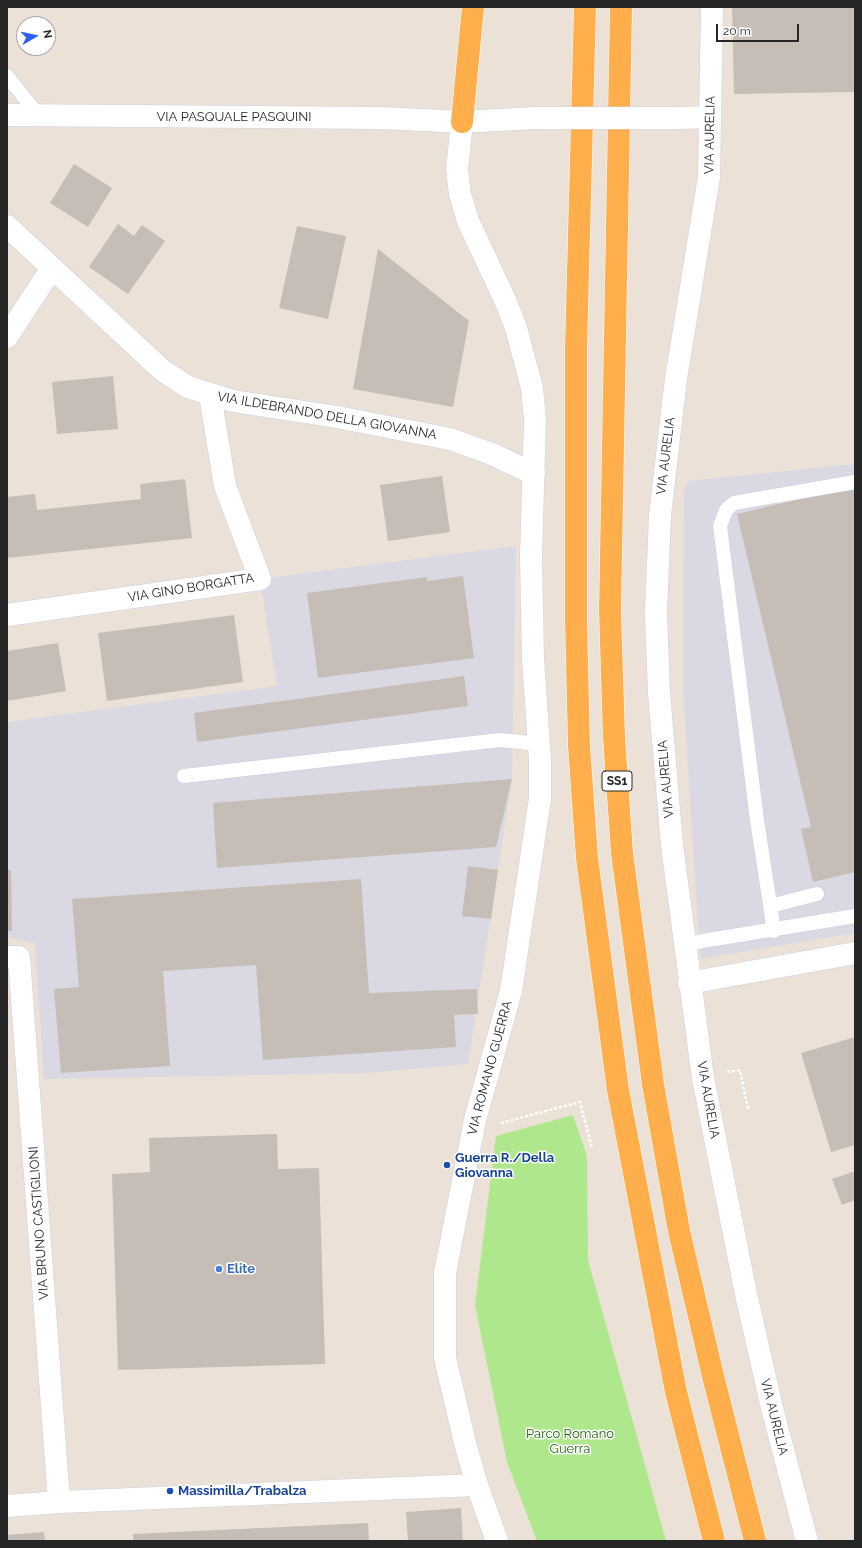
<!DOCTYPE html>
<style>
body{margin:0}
#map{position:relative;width:862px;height:1548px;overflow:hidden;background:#ebe1d6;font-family:Raleway,sans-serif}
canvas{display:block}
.frame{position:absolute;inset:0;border:8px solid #262626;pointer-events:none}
.north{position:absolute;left:16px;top:16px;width:40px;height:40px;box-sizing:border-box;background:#fff;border:1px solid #a8a8a8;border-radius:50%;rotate:81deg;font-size:11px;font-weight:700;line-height:16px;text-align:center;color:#262626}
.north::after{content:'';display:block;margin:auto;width:14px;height:18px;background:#2f5fff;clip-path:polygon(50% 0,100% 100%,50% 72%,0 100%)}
.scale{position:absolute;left:716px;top:24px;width:83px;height:18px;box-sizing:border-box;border:2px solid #262626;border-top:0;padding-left:5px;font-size:12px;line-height:14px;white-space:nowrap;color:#262626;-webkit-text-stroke:3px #fff;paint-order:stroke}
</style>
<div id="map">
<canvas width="862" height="1548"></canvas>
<div class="frame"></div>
<div class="north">N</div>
<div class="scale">20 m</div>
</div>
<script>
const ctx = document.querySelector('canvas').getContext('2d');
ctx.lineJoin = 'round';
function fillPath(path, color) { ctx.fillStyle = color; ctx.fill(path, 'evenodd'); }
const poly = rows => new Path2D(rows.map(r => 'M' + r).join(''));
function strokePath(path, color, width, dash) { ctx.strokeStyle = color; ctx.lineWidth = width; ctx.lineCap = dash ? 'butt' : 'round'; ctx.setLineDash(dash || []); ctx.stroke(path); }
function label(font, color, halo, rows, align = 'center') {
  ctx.font = font + ' Raleway,sans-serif'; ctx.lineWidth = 3; ctx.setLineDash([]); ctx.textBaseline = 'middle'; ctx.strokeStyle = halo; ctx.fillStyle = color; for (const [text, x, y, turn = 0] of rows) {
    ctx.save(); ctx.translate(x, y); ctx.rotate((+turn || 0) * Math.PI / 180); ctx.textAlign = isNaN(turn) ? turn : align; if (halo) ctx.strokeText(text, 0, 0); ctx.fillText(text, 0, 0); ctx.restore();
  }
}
fillPath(poly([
 [855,464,855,933,700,959,683,687,684,491,688,481],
 [516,546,512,779,468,1064,367,1073,44,1079,35,943,7,937,7,722,277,686,260,579]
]), '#dad8e2');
fillPath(poly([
 [573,1115,587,1156,588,1260,666,1541,537,1541,507,1462,475,1305,496,1136]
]), '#afe88c');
fillPath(poly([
 [732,7,855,7,855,92,734,94],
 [74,164,112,188,88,227,50,203],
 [118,224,134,236,142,225,165,241,128,294,89,267],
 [297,226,346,236,328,319,279,308],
 [378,249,469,321,453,407,353,389],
 [113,376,118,429,57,434,52,382],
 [442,476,450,532,388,541,380,485],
 [185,479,192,538,7,558,7,497,35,494,37,510,141,499,140,484],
 [855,486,855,872,813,882,801,829,811,827,737,514],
 [463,576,474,658,318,678,307,593,427,577,427,581],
 [234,615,243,682,107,701,98,633],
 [58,643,66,691,7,701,7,651],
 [464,676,468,706,197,742,194,713],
 [512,779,496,847,217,868,213,803],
 [468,866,498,870,491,919,462,916],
 [7,870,11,870,12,931,7,931],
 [361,879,369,993,477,989,478,1014,454,1015,456,1047,263,1060,256,965,163,971,170,1066,61,1073,54,989,79,987,72,899],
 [855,1037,855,1145,831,1152,801,1053],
 [277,1134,278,1169,319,1168,325,1364,118,1370,112,1174,150,1172,149,1138],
 [855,1171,855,1200,842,1205,832,1179],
 [461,1508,463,1541,408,1541,406,1512],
 [368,1523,369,1541,133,1541,133,1534],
 [44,1532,45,1541,7,1541,7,1535]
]), '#c6beb6');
const service = poly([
 [7,76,39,116],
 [184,776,500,740,539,744],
 [770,906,817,894],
 [774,931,757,820,720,526,726,510,734,503,855,482],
 [684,944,855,916]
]);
const minor = poly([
 [7,226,162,370,188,387,233,401,337,417,450,439,492,454,534,474],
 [7,337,52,268],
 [7,615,260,579,225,486,210,395],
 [7,957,19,957,59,1502],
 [689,983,855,953],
 [7,1506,59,1502,477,1485]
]);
const tertiary = poly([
 [712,7,709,177,676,379,660,515,656,612,659,693,672,845,703,1078,746,1294,772,1408,807,1541],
 [7,115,381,118,462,122,534,118],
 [677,118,710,117],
 [462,122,457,170,460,194,468,221,506,302,516,328,532,388,535,419,531,556,533,659,540,760,540,799,511,991,475,1120,445,1273,445,1358,466,1447,477,1485,497,1541]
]);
const trunk = poly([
 [585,7,576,349,576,619,579,746,587,858,618,1090,676,1392,714,1541],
 [621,7,610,611,614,737,622,853,653,1084,679,1231,713,1376,755,1541],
 [462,122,473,7]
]);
strokePath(service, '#cbd0e2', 15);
strokePath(minor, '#cbd0e2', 23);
strokePath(tertiary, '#cbd0e2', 23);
strokePath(trunk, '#fff', 23);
strokePath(poly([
 [727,1072,740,1070,748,1109],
 [501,1123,580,1102,592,1148]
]), '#fff', 2.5, [3, 2]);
strokePath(service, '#fff', 14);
strokePath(minor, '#fff', 22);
strokePath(tertiary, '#fff', 22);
strokePath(trunk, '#feae4b', 22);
const tertiaryBridge = poly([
 [534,118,677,118]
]);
strokePath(tertiaryBridge, '#cbd0e2', 23, []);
strokePath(tertiaryBridge, '#fff', 22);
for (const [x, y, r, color] of [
 [447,1165,4,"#1a4fb4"],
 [219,1269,4,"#3f7fe0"],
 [170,1491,4,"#1a4fb4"]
]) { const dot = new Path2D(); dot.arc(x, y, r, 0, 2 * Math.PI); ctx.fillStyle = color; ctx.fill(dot); strokePath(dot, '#fff', 1.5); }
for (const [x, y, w] of [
 [617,781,30]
]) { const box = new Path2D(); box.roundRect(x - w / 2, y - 10, w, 20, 3); ctx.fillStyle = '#fff'; ctx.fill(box); strokePath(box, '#262626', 1); }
label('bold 12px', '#262626', null, [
 ["SS1",617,781]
]);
label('13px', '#262626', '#fff', [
 ["VIA PASQUALE PASQUINI",234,117],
 ["VIA AURELIA",710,135,-89],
 ["VIA ILDEBRANDO DELLA GIOVANNA",327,416,10],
 ["VIA AURELIA",666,456,-83],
 ["VIA GINO BORGATTA",191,588,-9],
 ["VIA AURELIA",666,779,-95],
 ["VIA ROMANO GUERRA",490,1068,-75],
 ["VIA AURELIA",708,1100,80],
 ["VIA BRUNO CASTIGLIONI",39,1223,-94],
 ["VIA AURELIA",774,1417,76]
]);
label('bold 13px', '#164399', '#fff', [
 ["Guerra R./Della",455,1158],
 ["Giovanna",455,1173],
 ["Massimilla/Trabalza",178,1491]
], 'left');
label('bold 13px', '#366cbe', '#fff', [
 ["Elite",227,1269]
], 'left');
label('13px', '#286712', '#fff', [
 ["Parco Romano",570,1434],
 ["Guerra",570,1449]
]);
</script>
